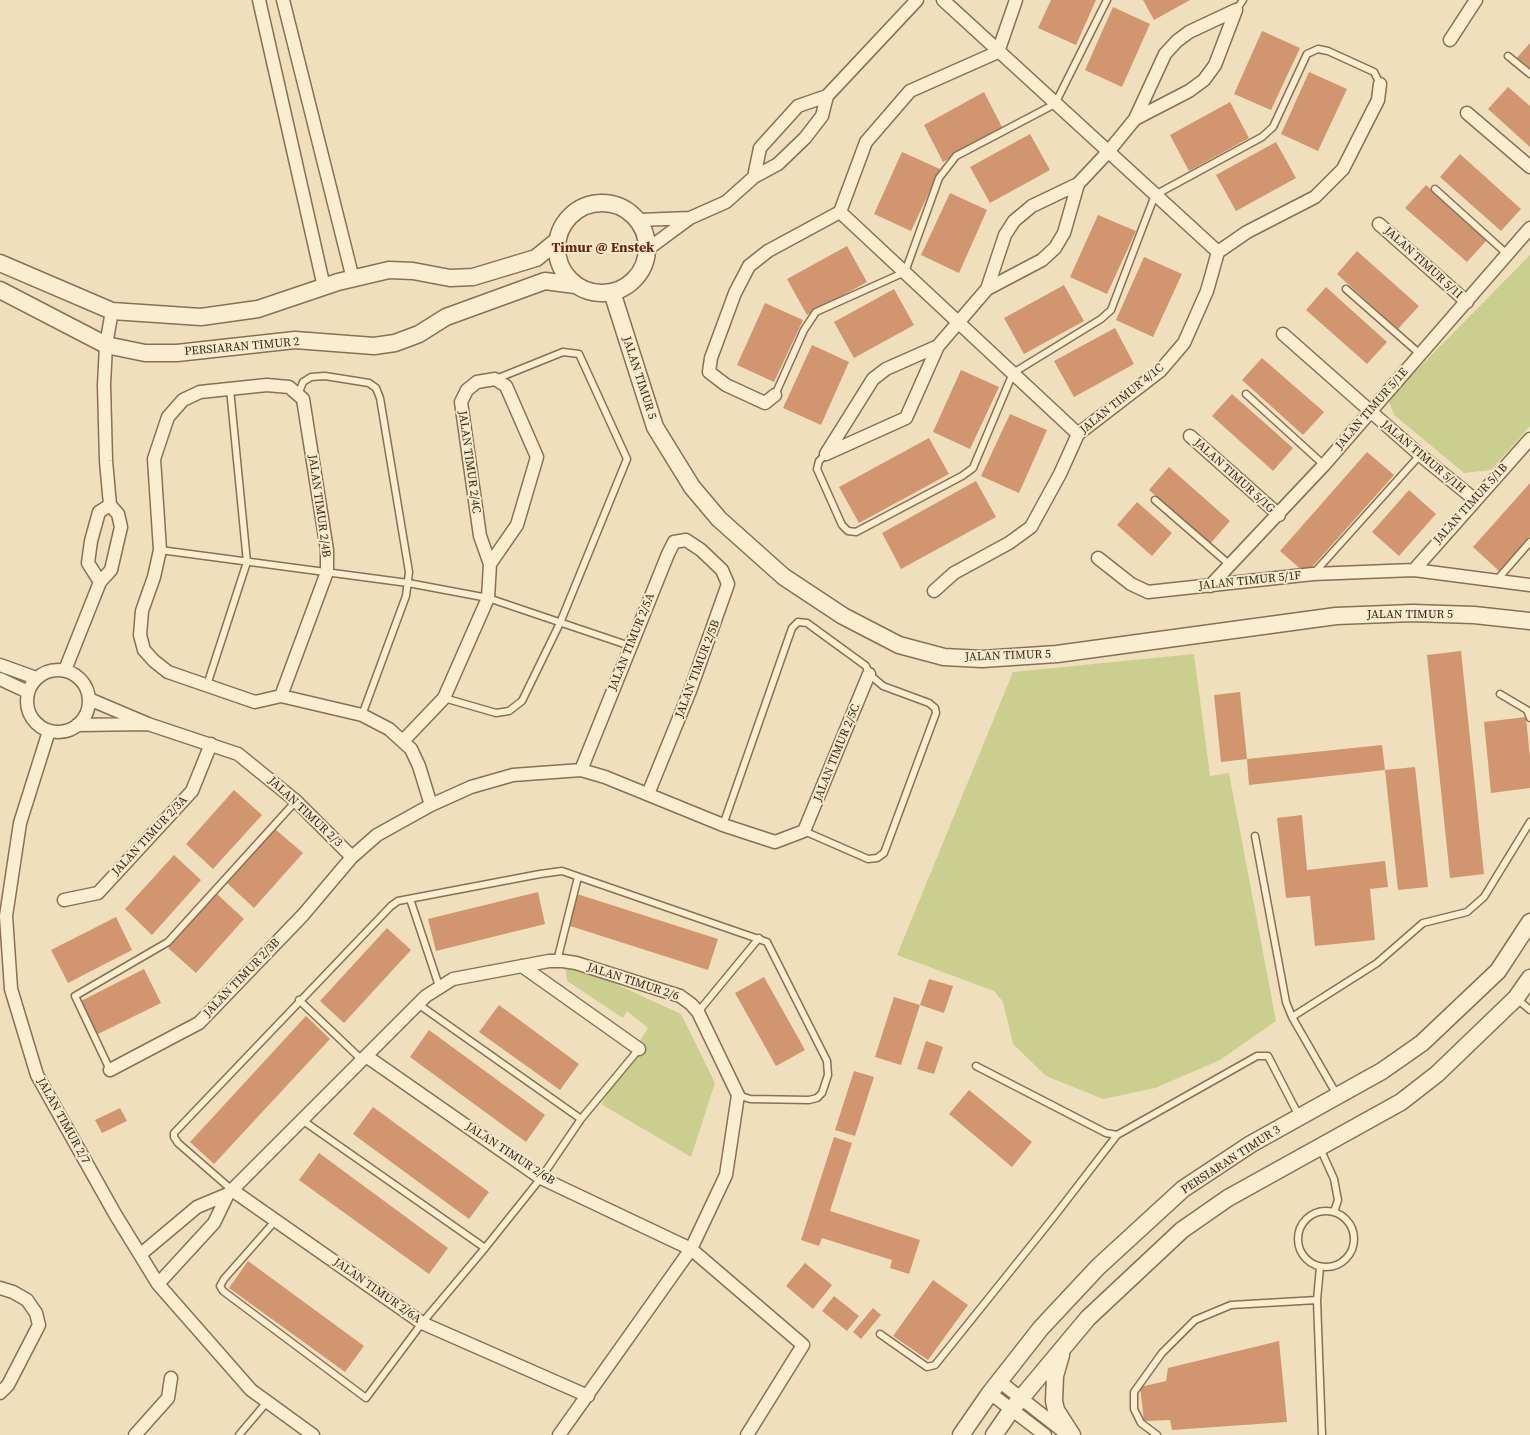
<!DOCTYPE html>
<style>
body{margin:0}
canvas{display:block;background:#f0dfbc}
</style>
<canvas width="1530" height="1435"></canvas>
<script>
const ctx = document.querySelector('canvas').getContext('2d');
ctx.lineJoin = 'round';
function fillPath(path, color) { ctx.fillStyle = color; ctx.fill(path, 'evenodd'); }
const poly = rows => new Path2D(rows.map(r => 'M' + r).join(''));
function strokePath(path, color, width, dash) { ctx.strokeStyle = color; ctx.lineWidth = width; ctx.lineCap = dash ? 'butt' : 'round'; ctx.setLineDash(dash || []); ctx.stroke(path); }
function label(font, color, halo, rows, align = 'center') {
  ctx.font = font + ' "Source Serif 4",serif'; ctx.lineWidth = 4; ctx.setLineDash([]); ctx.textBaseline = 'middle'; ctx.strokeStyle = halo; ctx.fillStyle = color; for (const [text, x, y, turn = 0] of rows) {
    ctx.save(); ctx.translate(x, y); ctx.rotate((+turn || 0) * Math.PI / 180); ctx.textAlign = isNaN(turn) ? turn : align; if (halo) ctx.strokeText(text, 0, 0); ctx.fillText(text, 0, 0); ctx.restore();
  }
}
fillPath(poly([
 [1530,255,1530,426,1491,470,1464,473,1394,415,1388,399],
 [1194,654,1210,776,1229,773,1276,1021,1220,1060,1155,1088,1103,1099,1046,1076,1013,1044,1003,1002,994,991,897,955,1013,672],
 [577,966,681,1014,715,1083,691,1157,601,1104,648,1028,627,1011,623,1018,567,981,565,968]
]), '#cacf90');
fillPath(poly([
 [1051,0,1096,0,1076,45,1038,28],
 [1143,0,1190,0,1154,20],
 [1113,7,1150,24,1122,87,1085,70],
 [1262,31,1300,48,1271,110,1234,94],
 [1530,43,1530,74,1514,61],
 [1309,72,1347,89,1318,151,1281,134],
 [1508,87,1530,106,1530,147,1488,109],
 [984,92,1003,129,943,162,924,125],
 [1230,102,1249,138,1189,171,1170,135],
 [1030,134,1050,170,990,203,970,167],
 [1276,142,1296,178,1236,211,1216,175],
 [902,152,940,169,911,231,874,214],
 [1460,154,1521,209,1501,231,1440,177],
 [1426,185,1487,240,1467,262,1405,208],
 [950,193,987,210,959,273,921,255],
 [1098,215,1136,231,1107,294,1070,277],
 [847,246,867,282,807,315,787,279],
 [1357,251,1419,306,1398,329,1337,274],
 [1144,257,1182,274,1153,337,1116,320],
 [1064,285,1084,321,1024,354,1004,318],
 [1326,287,1387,342,1367,364,1306,310],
 [894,289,914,325,854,358,834,322],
 [765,303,803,320,774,382,737,365],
 [1115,328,1134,364,1074,397,1054,361],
 [812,345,849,362,821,425,783,408],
 [1262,358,1324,412,1303,435,1242,380],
 [961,370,999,387,970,449,933,432],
 [1232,394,1293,448,1273,471,1212,416],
 [1010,414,1047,430,1019,493,981,476],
 [929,438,949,474,859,523,839,487],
 [1367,452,1394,475,1306,574,1280,551],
 [1169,467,1230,521,1210,544,1149,490],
 [976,481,996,517,901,569,882,533],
 [1530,483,1530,536,1499,571,1473,547],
 [1409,490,1436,514,1399,556,1372,532],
 [1137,502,1172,533,1152,556,1117,525],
 [1461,651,1484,874,1450,878,1427,655],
 [1240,692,1247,759,1221,762,1214,695],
 [1526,717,1530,758,1530,788,1491,793,1484,722],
 [1382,745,1385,770,1249,785,1247,759],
 [1415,767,1428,887,1398,890,1385,770],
 [234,790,262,815,213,869,186,844],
 [1302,815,1307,870,1385,861,1388,887,1370,889,1375,940,1315,946,1310,896,1286,898,1277,818],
 [275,829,303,853,254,908,227,883],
 [174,855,201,880,152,935,125,909],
 [538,892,545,924,436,951,428,919],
 [217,894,244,919,196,973,168,948],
 [577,894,718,939,708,970,567,925],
 [116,917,132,950,68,983,51,950],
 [387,928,411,950,344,1023,320,1001],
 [144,969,161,1003,96,1035,79,1002],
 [764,977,805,1050,776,1066,735,993],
 [929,979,953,986,944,1013,920,1005],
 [894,997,920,1005,901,1065,875,1057],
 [499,1005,579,1064,560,1090,479,1032],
 [306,1016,330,1039,214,1164,190,1142],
 [429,1030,545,1115,526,1142,410,1057],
 [926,1041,943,1047,934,1074,917,1069],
 [854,1071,874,1077,855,1136,835,1130],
 [969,1090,1032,1142,1012,1167,949,1114],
 [373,1107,489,1192,469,1219,353,1134],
 [120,1108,127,1121,102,1133,95,1120],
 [834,1137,852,1143,830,1211,920,1240,909,1274,890,1268,892,1260,822,1238,819,1246,801,1240],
 [319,1153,448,1248,429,1274,299,1180],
 [248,1261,364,1346,345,1372,229,1288],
 [805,1263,832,1285,813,1309,786,1286],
 [933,1280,968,1305,928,1360,893,1336],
 [834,1296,859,1316,847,1331,822,1311],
 [873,1308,881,1315,861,1339,853,1332],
 [1279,1341,1287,1422,1172,1430,1170,1420,1144,1421,1140,1387,1166,1381,1168,1368]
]), '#d1956f');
const service = poly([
 [1236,10,1243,0],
 [1508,56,1530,74],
 [1435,189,1507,254],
 [1346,289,1420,354],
 [1246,394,1324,465],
 [298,395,303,382,311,377,325,376,369,383,376,388,380,398,409,572,406,596,362,715],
 [775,395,804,330,816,312,905,272,939,178,956,156,1055,104,1107,0],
 [826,454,819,461,817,469,842,525,848,531,856,532,962,476,973,468,1013,373,1101,319,1111,310,1155,195,1262,137,1273,127,1307,54,1318,49,1328,51,1374,72,1380,84],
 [1155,500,1230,565],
 [160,550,408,583,488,598,630,646],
 [1314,573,1420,455],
 [1496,581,1530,542],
 [207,685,247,562,230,389],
 [1500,694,1527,710,1530,718],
 [444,698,496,713,509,711,522,701,560,623,627,459,579,354,563,352,496,379],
 [723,825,792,628,798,622,807,623,866,666,869,674,883,686,929,703,935,708,936,713,884,853,877,858,868,859,804,831],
 [1255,836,1286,1002,1292,1017],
 [410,899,439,986],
 [557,961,578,877],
 [1517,999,1530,1010],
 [299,1000,362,1060],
 [698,1012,759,938],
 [976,1066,1106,1133,1117,1135,1257,1056,1268,1056,1299,1116],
 [110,1070,75,996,168,942,296,801],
 [1337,1095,1292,1017,1377,963,1423,923,1467,912,1484,897,1530,822],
 [581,1119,639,1049],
 [302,1120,485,1248,541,1178,581,1119,418,1004],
 [1320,1148,1334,1179,1338,1200,1334,1212],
 [232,1190,178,1143,174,1137,174,1133,391,906,398,901,540,874,562,871,767,942,827,1061,828,1075,822,1093,817,1098,809,1100,750,1099,738,1095],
 '1298 1239a28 28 0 1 1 56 0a28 28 0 1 1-56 0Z',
 [276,1220,224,1279,220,1286,223,1291,366,1398,422,1323,485,1248],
 [1320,1267,1317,1300,1322,1435],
 [880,1334,927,1367,935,1365,1053,1218,1117,1135],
 [239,1435,267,1402],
 [1157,1435,1141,1423,1134,1409,1134,1392,1162,1353,1195,1320,1231,1305,1317,1300]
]);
const minor = poly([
 [259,0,324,287],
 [283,0,353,279],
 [943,0,1218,252],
 [1450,40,1476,0],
 [998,52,1016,0],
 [1467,113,1530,167],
 [1135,119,1189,91,1204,80,1215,65,1236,10],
 [754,177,760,148,798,106,827,96,917,0],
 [840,212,1078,434],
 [639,220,690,218],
 [1379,224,1467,302],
 [648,249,690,218,726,202,754,177,778,164,805,138,822,116,827,96],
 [987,289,1005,235,1014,221,1032,206,1078,184,1108,152,1135,119,1165,54,1177,41,1189,32,1236,10],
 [1283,334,1420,455,1474,499],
 [775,395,765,403,726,385,709,372,711,358,735,293,749,266,768,251,840,212,866,142,910,91,998,52],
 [1190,436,1279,515],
 [826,454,906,418,938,346,987,289,1042,260,1055,248,1064,233,1078,184],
 [826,454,873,379,886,369,938,346],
 [1098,558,1131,584,1148,592,1313,574,1414,570,1530,585],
 [1414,570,1530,439],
 [100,582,88,563,91,541,99,512,110,505],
 [1210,586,1324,465,1530,228],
 [934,591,954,573,1009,543,1031,527,1060,474,1078,434,1160,371,1184,343,1207,291,1218,252,1247,232,1315,197,1343,169,1378,100,1380,84],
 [0,665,36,678],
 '27 701a31 31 0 1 1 62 0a31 31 0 1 1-62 0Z',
 [65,670,100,582,111,570,121,527,118,514,110,505,106,461,104,385,106,345,112,311],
 [0,679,28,692],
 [281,696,327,572,327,550,303,399,289,387,267,385,200,392,183,400,168,417,154,459,160,550,154,577,142,611,140,635,144,650,154,661,168,672,255,702,281,696,362,715,389,729,411,749,419,766,431,805],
 [148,724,238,754,296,801,352,857],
 [77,725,148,724,89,699],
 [49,731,20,823,6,916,11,989,37,1075,115,1214,158,1284,251,1390,313,1435],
 [403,741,444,698,488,598,490,564,480,536,461,402,467,390,477,382,495,379,506,386,537,457,517,525,490,564],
 [581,770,668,554,674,542,686,540,701,550,722,570,728,584,690,691,648,794],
 [64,900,98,893,192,791,211,744],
 [522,966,639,1049],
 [366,1056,541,1178,691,1249,803,1345,747,1435],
 [110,1070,199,1023,303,915,352,857,377,835,431,805,471,787,513,775,581,770,605,777,723,825,775,842,804,831,869,674],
 [232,1190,422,1323,588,1396],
 [141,1254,197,1207,228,1194,426,996,453,979,549,961,563,961,576,963,680,996,691,1004,698,1012,738,1095,726,1175,691,1249,559,1435],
 [158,1284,214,1223,228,1194],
 [0,1288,13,1292,27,1300,36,1313,39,1325,8,1385,0,1393],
 [999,1381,1068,1435],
 [990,1393,1045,1435],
 [135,1435,168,1398,171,1378]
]);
const tertiary = poly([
 '557 248a45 45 0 1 1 90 0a45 45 0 1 1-90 0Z',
 [0,263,112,311,201,317,258,309,338,282,389,270,413,271,450,278,473,277,536,258,557,241],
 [0,290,106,345,145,353,177,353,295,340,374,346,395,343,419,334,446,317,545,281,575,285],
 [612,292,655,427,692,487,719,519,784,577,843,616,899,645,944,657,982,659,1057,654,1336,616,1413,613,1474,615,1530,621],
 [1061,1355,1055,1376,1054,1401,1056,1410,1072,1435],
 [961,1435,990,1393,1041,1328,1098,1267,1183,1189,1251,1144,1382,1071,1422,1043,1498,971,1530,922],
 [994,1435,1012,1409,1088,1318,1182,1230,1228,1198,1401,1102,1437,1074,1516,998,1530,978]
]);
strokePath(service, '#896f55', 9);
strokePath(minor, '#896f55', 15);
strokePath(tertiary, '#896f55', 19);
strokePath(service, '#fbedd0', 6);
strokePath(minor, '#fbedd0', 12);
strokePath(tertiary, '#fbedd0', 16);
label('12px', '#37271b', '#f7e9cc', [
 ["JALAN TIMUR 5/1I",1423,263,42],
 ["PERSIARAN TIMUR 2",242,347,-5],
 ["JALAN TIMUR 5",639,378,72],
 ["JALAN TIMUR 4/1C",1122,399,-39],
 ["JALAN TIMUR 5/1E",1372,409,-49],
 ["JALAN TIMUR 5/1H",1423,457,40],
 ["JALAN TIMUR 2/4C",469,462,82],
 ["JALAN TIMUR 5/1G",1234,476,42],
 ["JALAN TIMUR 5/1B",1471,504,-48],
 ["JALAN TIMUR 2/4B",319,506,82],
 ["JALAN TIMUR 5/1F",1250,581,-6],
 ["JALAN TIMUR 5",1410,615],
 ["JALAN TIMUR 2/5A",632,642,-68],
 ["JALAN TIMUR 5",1008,656,-2],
 ["JALAN TIMUR 2/5B",698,669,-69],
 ["JALAN TIMUR 2/5C",837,753,-68],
 ["JALAN TIMUR 2/3",305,812,43],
 ["JALAN TIMUR 2/3A",150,836,-47],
 ["JALAN TIMUR 2/3B",242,978,-46],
 ["JALAN TIMUR 2/6",633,982,18],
 ["JALAN TIMUR 2/7",63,1121,61],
 ["JALAN TIMUR 2/6B",510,1154,33],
 ["PERSIARAN TIMUR 3",1231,1160,-33],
 ["JALAN TIMUR 2/6A",377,1291,35]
]);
label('bold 14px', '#672517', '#f7e9cc', [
 ["Timur @ Enstek",603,248]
]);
</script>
